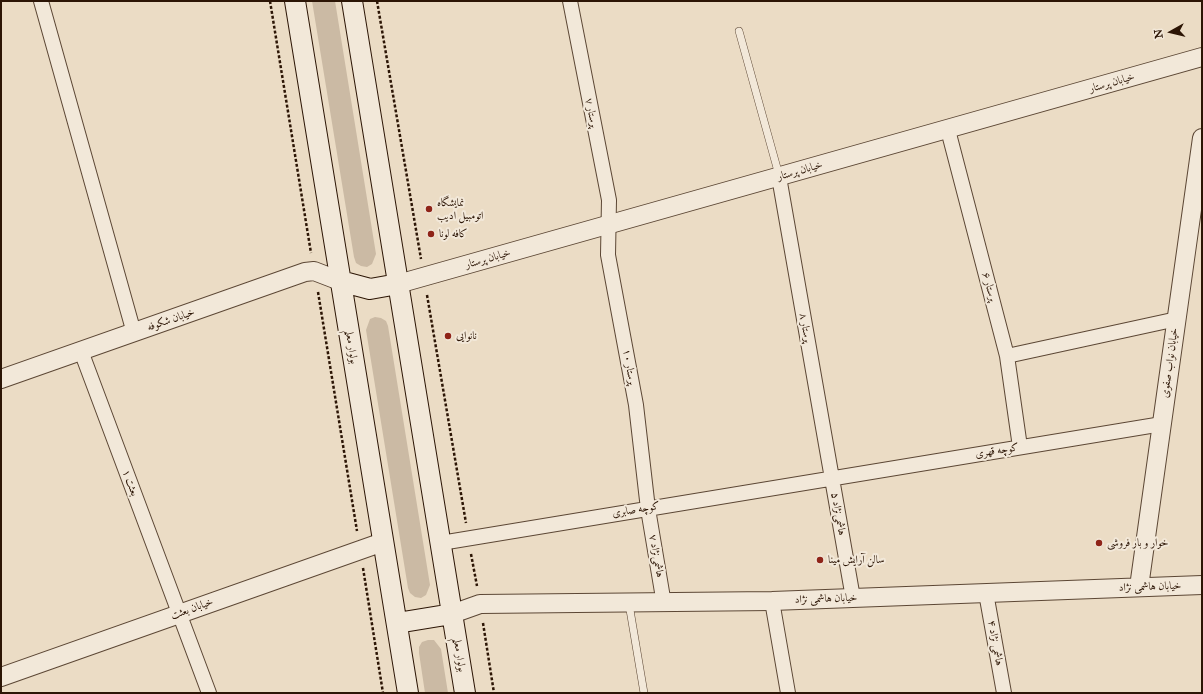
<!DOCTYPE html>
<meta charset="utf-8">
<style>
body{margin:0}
#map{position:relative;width:1203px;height:694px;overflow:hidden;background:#ebdcc5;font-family:"IM FELL Great Primer",serif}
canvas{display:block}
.frame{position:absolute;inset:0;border:2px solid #2c1505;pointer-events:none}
.north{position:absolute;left:1151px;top:12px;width:40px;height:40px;-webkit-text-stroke:3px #f2e8d9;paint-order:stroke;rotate:262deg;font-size:11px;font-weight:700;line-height:16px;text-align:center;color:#2c1505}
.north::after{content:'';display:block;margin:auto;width:14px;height:18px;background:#2c1505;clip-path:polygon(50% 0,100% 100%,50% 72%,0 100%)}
</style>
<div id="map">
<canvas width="1203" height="694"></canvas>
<div class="frame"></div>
<div class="north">N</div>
</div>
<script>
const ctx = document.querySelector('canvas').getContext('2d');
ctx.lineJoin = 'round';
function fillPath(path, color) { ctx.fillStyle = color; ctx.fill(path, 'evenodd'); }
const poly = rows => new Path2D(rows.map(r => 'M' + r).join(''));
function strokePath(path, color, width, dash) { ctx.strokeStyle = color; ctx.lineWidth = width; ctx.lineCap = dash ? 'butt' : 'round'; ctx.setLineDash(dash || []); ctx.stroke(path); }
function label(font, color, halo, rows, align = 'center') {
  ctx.font = font + ' "IM FELL Great Primer",Amiri,serif'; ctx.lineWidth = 4; ctx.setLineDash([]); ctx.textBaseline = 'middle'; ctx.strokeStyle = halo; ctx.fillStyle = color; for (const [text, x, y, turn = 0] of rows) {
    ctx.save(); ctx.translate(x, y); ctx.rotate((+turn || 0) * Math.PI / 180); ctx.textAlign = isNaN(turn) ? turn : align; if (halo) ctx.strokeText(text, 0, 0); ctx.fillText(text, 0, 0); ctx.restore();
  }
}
fillPath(poly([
 [312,1,335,1,376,254,372,264,367,267,361,266,356,263,354,257],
 [375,317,381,318,386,321,388,326,430,585,426,595,421,598,415,597,410,593,408,588,366,330,370,319],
 [428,640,434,640,441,649,448,693,425,693,419,653,419,647,422,642]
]), '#cbbaa4');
const service = poly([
 [739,31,779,175],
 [629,604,644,693]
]);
const minor = poly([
 [41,1,134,333],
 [570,1,609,200,608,255,636,405,648,509,664,604],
 [948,130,1007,356,1020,447],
 [779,177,853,598],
 [81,351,209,693],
 [1007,356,1177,319],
 [441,543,1162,424],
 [986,593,1004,693],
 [772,601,788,693]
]);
const tertiary = poly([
 [398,284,1202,57],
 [1,379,305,272,314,271,340,281],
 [1139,587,1202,138],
 [452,614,480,604,772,601,1202,585],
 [1,677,383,542]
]);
const secondary = poly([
 [295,1,408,693],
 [352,1,465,693],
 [340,281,370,289,398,284],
 [397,623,452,614]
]);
strokePath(service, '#5c4735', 8);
strokePath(minor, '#5c4735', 16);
strokePath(tertiary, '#5c4735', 20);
strokePath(secondary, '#2c1505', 22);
strokePath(poly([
 [270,1,311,253],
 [377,1,421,259],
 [318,292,357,531],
 [427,295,466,523],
 [471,554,477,586],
 [363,568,383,693],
 [483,623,494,693]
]), '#2c1505', 2.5, [3, 2]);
strokePath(service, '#f2e8d9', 7);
strokePath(minor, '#f2e8d9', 14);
strokePath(tertiary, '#f2e8d9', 18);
strokePath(secondary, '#f2e8d9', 20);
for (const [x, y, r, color] of [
 [429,209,4,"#8f2418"],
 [431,234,4,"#8f2418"],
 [448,336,4,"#8f2418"],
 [1099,543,4,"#8f2418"],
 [820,560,4,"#8f2418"]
]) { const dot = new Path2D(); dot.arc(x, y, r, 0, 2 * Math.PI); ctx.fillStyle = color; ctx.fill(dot); strokePath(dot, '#f2e8d9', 1.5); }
label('11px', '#2c1505', '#f2e8d9', [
 ["خیابان پرستار",1112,83,-16],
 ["پرستار ۷",591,113,79],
 ["خیابان پرستار",800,171,-16],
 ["خیابان پرستار",488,259,-16],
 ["پرستار ۶",989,287,75],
 ["خیابان شکوفه",171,320,-19],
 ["پرستار ۸",805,328,80],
 ["بولوار معلم",351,347,81],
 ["خیابان نواب صفوی",1170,363,-82],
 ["پرستار ۱۰",629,367,80],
 ["کوچه قهری",997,451,-9],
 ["بعثت ۱",130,483,70],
 ["کوچه صابری",636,510,-9],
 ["هاشمی‌نژاد ۵",838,514,80],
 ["هاشمی‌نژاد ۷",656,556,80],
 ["خیابان هاشمی نژاد",1150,587,-2],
 ["خیابان هاشمی نژاد",826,599,-2],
 ["خیابان بعثت",192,609,-20],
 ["هاشمی نژاد ۴",995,643,80],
 ["بولوار معلم",459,655,81]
]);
label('11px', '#2c1505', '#f2e8d9', [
 ["نمایشگاه",437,203],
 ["اتومبیل ادیب",437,216],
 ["کافه لونا",439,234],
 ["نانوایی",456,336],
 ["خوار و بار فروشی",1107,543],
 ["سالن آرایش مینا",828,560]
], 'left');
</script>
